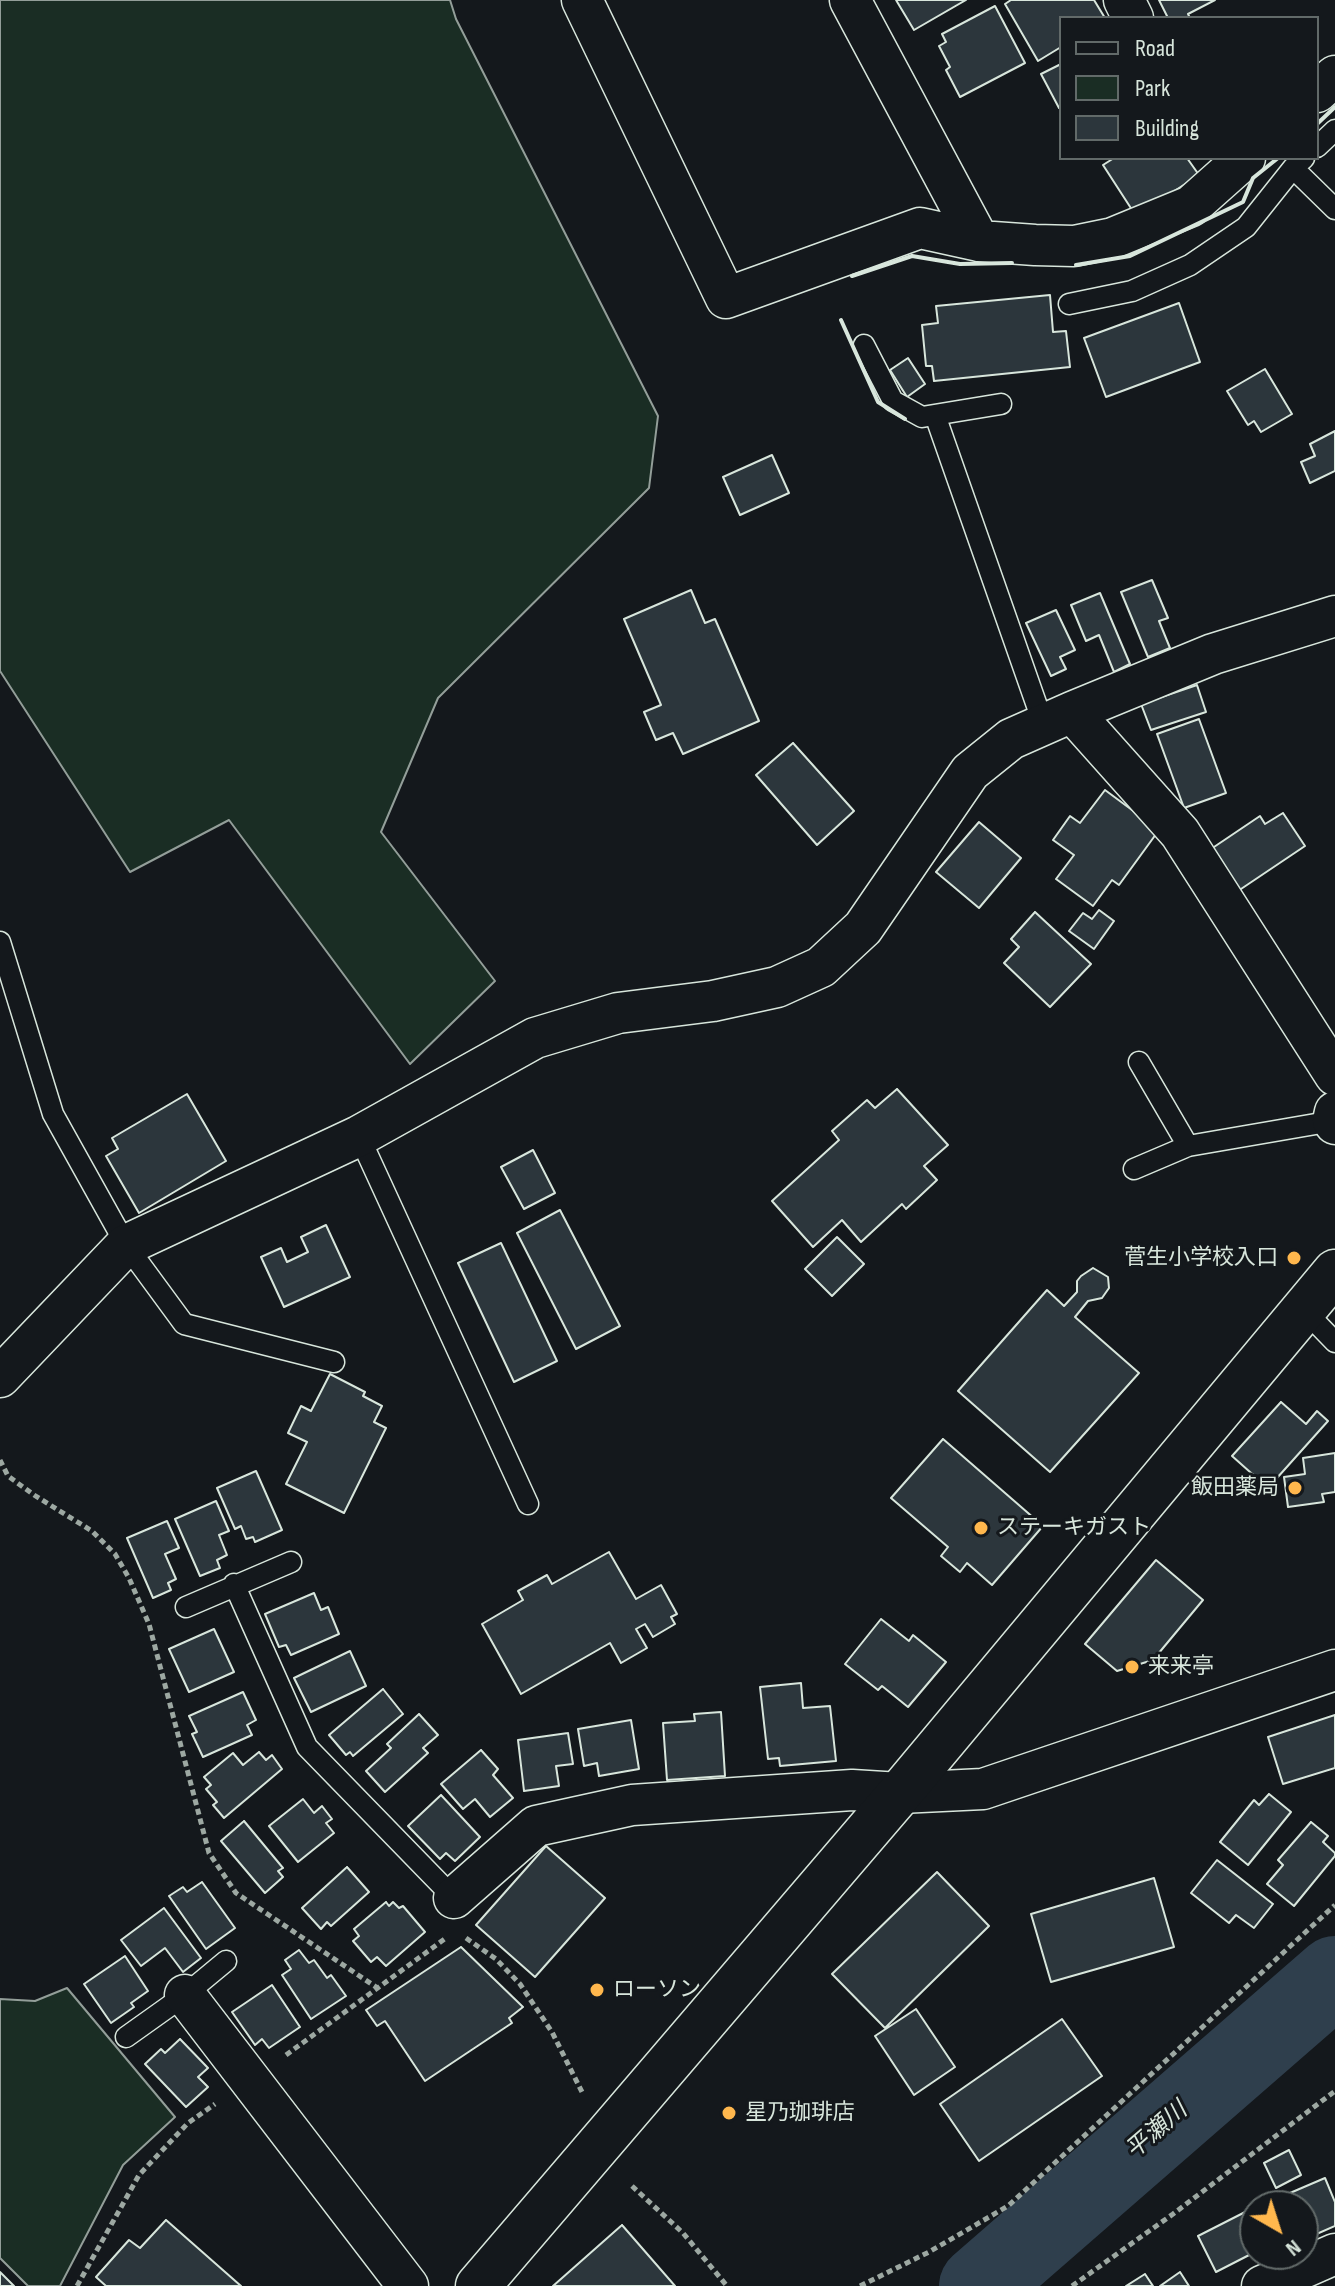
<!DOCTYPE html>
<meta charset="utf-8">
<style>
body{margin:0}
#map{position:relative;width:1335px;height:2286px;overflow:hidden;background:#14181c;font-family:"Sofia Sans Condensed",sans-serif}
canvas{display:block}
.legend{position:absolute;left:1059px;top:16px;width:260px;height:144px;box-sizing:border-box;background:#14181c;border:2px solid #626a69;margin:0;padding:10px 14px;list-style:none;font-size:24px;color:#d8e6dc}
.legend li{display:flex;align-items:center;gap:16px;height:40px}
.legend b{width:40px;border:2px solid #626a69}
.north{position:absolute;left:1239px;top:2190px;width:80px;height:80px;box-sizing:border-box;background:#14181c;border:2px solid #626a69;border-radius:50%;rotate:141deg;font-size:22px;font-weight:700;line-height:32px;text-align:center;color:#d8e6dc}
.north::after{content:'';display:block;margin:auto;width:28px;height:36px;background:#ffb74d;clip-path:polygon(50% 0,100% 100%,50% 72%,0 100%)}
</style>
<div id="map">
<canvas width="1335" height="2286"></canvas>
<ul class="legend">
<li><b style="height:10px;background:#14181c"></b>Road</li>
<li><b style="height:22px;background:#1a2d24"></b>Park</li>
<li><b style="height:22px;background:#2c363c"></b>Building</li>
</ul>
<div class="north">N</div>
</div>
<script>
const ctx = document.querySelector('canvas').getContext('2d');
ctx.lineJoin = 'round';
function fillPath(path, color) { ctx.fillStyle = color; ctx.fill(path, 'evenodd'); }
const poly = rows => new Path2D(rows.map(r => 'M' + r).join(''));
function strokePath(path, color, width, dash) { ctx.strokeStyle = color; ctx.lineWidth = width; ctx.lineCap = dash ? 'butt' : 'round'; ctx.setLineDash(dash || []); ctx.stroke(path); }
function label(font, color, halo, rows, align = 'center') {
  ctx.font = font + ' "Sofia Sans Condensed","Noto Sans JP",sans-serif'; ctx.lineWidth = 6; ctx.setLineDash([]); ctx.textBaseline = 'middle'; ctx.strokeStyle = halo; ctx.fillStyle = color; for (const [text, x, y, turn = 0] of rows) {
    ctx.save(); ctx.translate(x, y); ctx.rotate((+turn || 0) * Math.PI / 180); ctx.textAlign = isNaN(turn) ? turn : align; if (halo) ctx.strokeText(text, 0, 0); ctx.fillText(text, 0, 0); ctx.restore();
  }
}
const green = poly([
 [0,0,450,0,456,19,658,416,649,488,438,698,381,832,495,981,410,1064,229,820,130,872,0,671,0,0],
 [67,1988,175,2117,123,2165,60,2286,28,2286,0,2258,0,1999,35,2001,67,1988]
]);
fillPath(green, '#1a2d24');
strokePath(green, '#939e99', 2);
strokePath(poly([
 [979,2286,1335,1976]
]), '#2f3f4d', 80);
const building = poly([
 [896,0,966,0,914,30,896,0],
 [1011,0,1094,0,1105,18,1061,18,1061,47,1038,61,1005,4,1011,0],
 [1159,0,1215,0,1188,14,1190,18,1168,18,1159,0],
 [995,6,1025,63,960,97,946,70,950,67,939,46,946,42,942,34,995,6],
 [1061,64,1061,107,1059,108,1041,74,1061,64],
 [1114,158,1187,158,1199,175,1136,216,1103,165,1114,158],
 [1050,295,1053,332,1066,331,1070,367,934,381,932,366,926,366,922,325,938,323,936,306,1050,295],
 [1179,303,1200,362,1106,397,1084,338,1179,303],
 [908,358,925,384,907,397,890,370,908,358],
 [1265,369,1292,414,1261,432,1254,421,1248,425,1227,391,1265,369],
 [1335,431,1335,471,1310,483,1301,462,1315,456,1310,444,1335,431],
 [772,455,789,493,740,515,723,477,772,455],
 [1152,580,1168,618,1159,621,1170,648,1148,657,1121,592,1152,580],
 [691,590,705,623,715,619,759,721,683,754,673,733,656,740,644,712,661,705,624,619,691,590],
 [1100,593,1130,664,1114,672,1099,635,1086,641,1071,605,1100,593],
 [1056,610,1075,650,1060,657,1066,669,1051,676,1026,623,1056,610],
 [1197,685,1206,712,1151,730,1141,704,1197,685],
 [1199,719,1226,793,1184,808,1157,734,1199,719],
 [793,743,854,811,817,845,756,775,793,743],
 [1105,790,1159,830,1119,885,1112,880,1093,906,1056,879,1074,855,1053,840,1070,816,1080,823,1105,790],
 [1283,813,1305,846,1238,891,1211,849,1260,816,1265,824,1283,813],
 [979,822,1021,858,979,908,936,872,979,822],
 [1099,910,1114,921,1094,949,1069,931,1083,913,1092,919,1099,910],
 [1035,912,1091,964,1050,1007,1004,963,1019,947,1011,939,1035,912],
 [897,1089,948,1145,924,1166,937,1180,906,1209,902,1204,861,1242,842,1220,813,1247,772,1201,839,1140,832,1131,867,1100,875,1108,897,1089],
 [187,1094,226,1161,139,1213,106,1156,118,1149,112,1138,187,1094],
 [533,1150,555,1193,524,1209,501,1167,533,1150],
 [560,1210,620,1326,576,1349,517,1233,560,1210],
 [326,1225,350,1277,284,1307,261,1257,281,1248,287,1262,308,1252,301,1237,326,1225],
 [837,1237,864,1264,832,1296,805,1269,837,1237],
 [501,1243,557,1361,514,1382,458,1263,501,1243],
 [1093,1268,1108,1277,1109,1288,1102,1298,1088,1301,1075,1317,1139,1373,1050,1472,958,1391,1047,1290,1064,1306,1077,1292,1077,1281,1081,1276,1093,1268],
 [330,1374,365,1392,363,1396,382,1406,374,1422,386,1428,344,1513,286,1484,307,1442,288,1433,301,1406,311,1411,330,1374],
 [1281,1402,1306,1424,1317,1411,1328,1421,1268,1488,1232,1456,1281,1402],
 [943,1439,1043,1526,992,1585,967,1563,960,1572,941,1556,948,1547,891,1498,943,1439],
 [1335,1453,1335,1492,1322,1494,1324,1502,1288,1507,1284,1477,1305,1474,1303,1458,1335,1453],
 [256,1471,282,1530,255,1542,253,1537,246,1539,241,1526,235,1529,217,1488,256,1471],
 [216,1501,229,1531,219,1535,227,1555,217,1560,220,1568,200,1576,175,1519,216,1501],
 [167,1521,179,1548,165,1554,176,1579,168,1583,171,1590,153,1598,127,1538,167,1521],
 [609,1552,636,1599,661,1585,677,1614,671,1617,675,1624,653,1637,645,1624,636,1629,647,1648,621,1663,610,1643,521,1694,482,1624,523,1600,518,1591,547,1575,552,1584,609,1552],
 [1156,1560,1203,1600,1153,1660,1117,1671,1085,1644,1156,1560],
 [314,1593,321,1610,328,1607,339,1634,291,1655,286,1645,279,1647,265,1614,314,1593],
 [881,1619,909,1641,913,1635,946,1662,908,1707,882,1686,878,1690,845,1664,881,1619],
 [214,1629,234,1672,189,1692,169,1649,214,1629],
 [350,1651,366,1686,311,1712,294,1678,350,1651],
 [801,1683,803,1708,830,1706,836,1761,780,1766,779,1758,768,1759,760,1687,801,1683],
 [383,1689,403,1714,353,1756,350,1752,346,1755,329,1735,383,1689],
 [243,1692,256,1720,247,1725,252,1735,203,1757,192,1734,197,1732,189,1716,243,1692],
 [721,1712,725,1776,667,1780,663,1723,695,1721,694,1714,721,1712],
 [419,1714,438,1735,423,1748,428,1753,385,1792,366,1771,391,1748,387,1744,419,1714],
 [1335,1715,1335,1768,1283,1784,1268,1737,1335,1715],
 [631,1720,639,1769,599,1776,597,1763,584,1766,578,1729,631,1720],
 [568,1733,573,1764,556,1766,559,1786,524,1791,518,1740,568,1733],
 [481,1750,498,1769,493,1775,513,1798,490,1817,475,1799,463,1809,441,1784,481,1750],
 [259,1752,266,1760,272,1755,282,1769,224,1818,213,1805,217,1802,206,1789,211,1785,204,1777,233,1753,243,1765,259,1752],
 [1269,1794,1291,1812,1248,1865,1220,1842,1254,1800,1259,1805,1269,1794],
 [441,1795,480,1837,455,1861,446,1853,440,1859,408,1826,441,1795],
 [303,1799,314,1813,322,1806,332,1819,326,1823,334,1833,298,1862,269,1826,303,1799],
 [244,1821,283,1868,278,1871,283,1877,265,1893,221,1841,244,1821],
 [1311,1822,1328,1836,1323,1842,1335,1853,1335,1856,1294,1906,1267,1884,1283,1865,1278,1860,1311,1822],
 [546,1846,605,1898,535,1977,476,1925,546,1846],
 [1217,1860,1273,1904,1254,1928,1236,1915,1229,1923,1191,1893,1217,1860],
 [347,1867,369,1892,331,1926,327,1922,321,1929,302,1908,347,1867],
 [937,1872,989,1926,885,2028,832,1974,937,1872],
 [1154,1878,1174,1947,1051,1982,1031,1914,1154,1878],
 [202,1882,235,1928,206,1949,169,1896,183,1887,187,1892,202,1882],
 [386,1902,389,1906,393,1902,399,1908,403,1906,425,1932,386,1966,377,1957,371,1962,353,1941,359,1936,354,1929,386,1902],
 [164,1908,201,1958,183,1972,165,1948,141,1966,121,1940,164,1908],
 [461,1947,523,2007,509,2018,512,2023,425,2081,385,2021,377,2026,366,2010,461,1947],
 [299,1950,309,1963,314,1960,327,1978,331,1975,346,1996,311,2019,282,1975,291,1969,285,1960,299,1950],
 [125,1956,148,1991,131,2003,134,2007,111,2023,84,1984,125,1956],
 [272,1985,300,2027,269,2048,262,2039,255,2045,232,2012,272,1985],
 [916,2009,955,2067,914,2095,875,2036,916,2009],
 [1062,2019,1102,2076,979,2161,940,2104,1062,2019],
 [180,2039,208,2068,198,2077,208,2087,186,2107,145,2064,161,2049,165,2053,180,2039],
 [1289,2150,1301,2175,1276,2188,1264,2163,1289,2150],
 [1325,2178,1335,2202,1335,2226,1303,2240,1303,2206,1279,2206,1276,2199,1325,2178],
 [1255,2207,1255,2252,1216,2272,1198,2236,1255,2207],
 [166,2220,241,2286,106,2286,96,2277,129,2240,140,2248,166,2220],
 [622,2225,675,2286,553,2286,622,2225],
 [0,2272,14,2286,0,2286,0,2272],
 [1180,2272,1189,2286,1160,2286,1180,2272],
 [1145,2274,1153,2286,1126,2286,1145,2274]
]);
fillPath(building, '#2c363c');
strokePath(building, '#d8e6dc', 2);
const lane = poly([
 [1317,147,1335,130],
 [1293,168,1335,209],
 [1069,304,1132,291,1190,265,1246,227,1293,168,1304,158],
 [864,345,893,401,922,417,1001,404],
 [935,415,1043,723],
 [0,942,53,1114,126,1245,184,1324,334,1362],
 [1139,1062,1188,1146],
 [359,1136,528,1504],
 [1134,1169,1188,1146,1333,1121],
 [1303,1309,1335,1342],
 [234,1584,307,1747,454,1898],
 [186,1607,291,1562],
 [126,2037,185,1995,226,1961]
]);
const street = poly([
 [582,0,726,298,920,228,979,241,1035,245,1074,246,1113,238,1191,206,1245,158],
 [850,0,979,241],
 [1124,0,1133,18],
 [1317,92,1335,76],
 [1072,712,1213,654,1335,616],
 [1335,1112,1333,1121,1335,1124],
 [0,1377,126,1245,359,1136,535,1038,618,1013,713,1001,777,987,821,967,863,928,970,772,1011,739,1072,712,1180,833,1335,1075],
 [454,1898,536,1826,632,1805,852,1790,900,1793,983,1789,1335,1670],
 [185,1995,408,2286],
 [1262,2286,1335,2254]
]);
const secondary = poly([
 [478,2286,900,1793,1335,1272]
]);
strokePath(lane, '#d8e6dc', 23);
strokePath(street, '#d8e6dc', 43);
strokePath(secondary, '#d8e6dc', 47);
strokePath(poly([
 [0,1460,8,1476,34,1495,92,1531,115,1554,129,1578,149,1624,209,1853,236,1893,379,1989],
 [466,1938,496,1959,520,1984,552,2032,583,2094],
 [286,2055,446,1938],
 [632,2186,683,2233,727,2286],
 [77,2286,139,2175,188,2123,215,2104],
 [860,2286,929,2252,1008,2206,1335,1905],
 [1072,2286,1173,2214,1335,2091]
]), '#9da8a2', 5, [6, 4]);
strokePath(lane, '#14181c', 20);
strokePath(street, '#14181c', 40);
strokePath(secondary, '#14181c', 44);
strokePath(poly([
 [1317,124,1335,107],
 [1076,265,1130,256,1243,202,1253,178,1278,158],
 [852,276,912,256,960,264,1012,263],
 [841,320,878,402,905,419]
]), '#d8e6dc', 4);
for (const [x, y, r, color] of [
 [1294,1258,8,"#ffb74d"],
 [1295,1488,8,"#ffb74d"],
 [981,1528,8,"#ffb74d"],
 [1132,1667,8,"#ffb74d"],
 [597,1990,8,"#ffb74d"],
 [729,2113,8,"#ffb74d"]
]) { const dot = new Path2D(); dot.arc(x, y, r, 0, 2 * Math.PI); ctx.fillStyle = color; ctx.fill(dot); strokePath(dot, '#14181c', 3); }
label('22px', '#d8e6dc', '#14181c', [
 ["菅生小学校入口",1278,1258,"right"],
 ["飯田薬局",1279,1488,"right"],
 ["ステーキガスト",997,1528],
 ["来来亭",1148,1667],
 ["ローソン",613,1990],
 ["星乃珈琲店",745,2113]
], 'left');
label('italic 24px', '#d8e6dc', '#14181c', [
 ["平瀬川",1157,2131,-41]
]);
</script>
